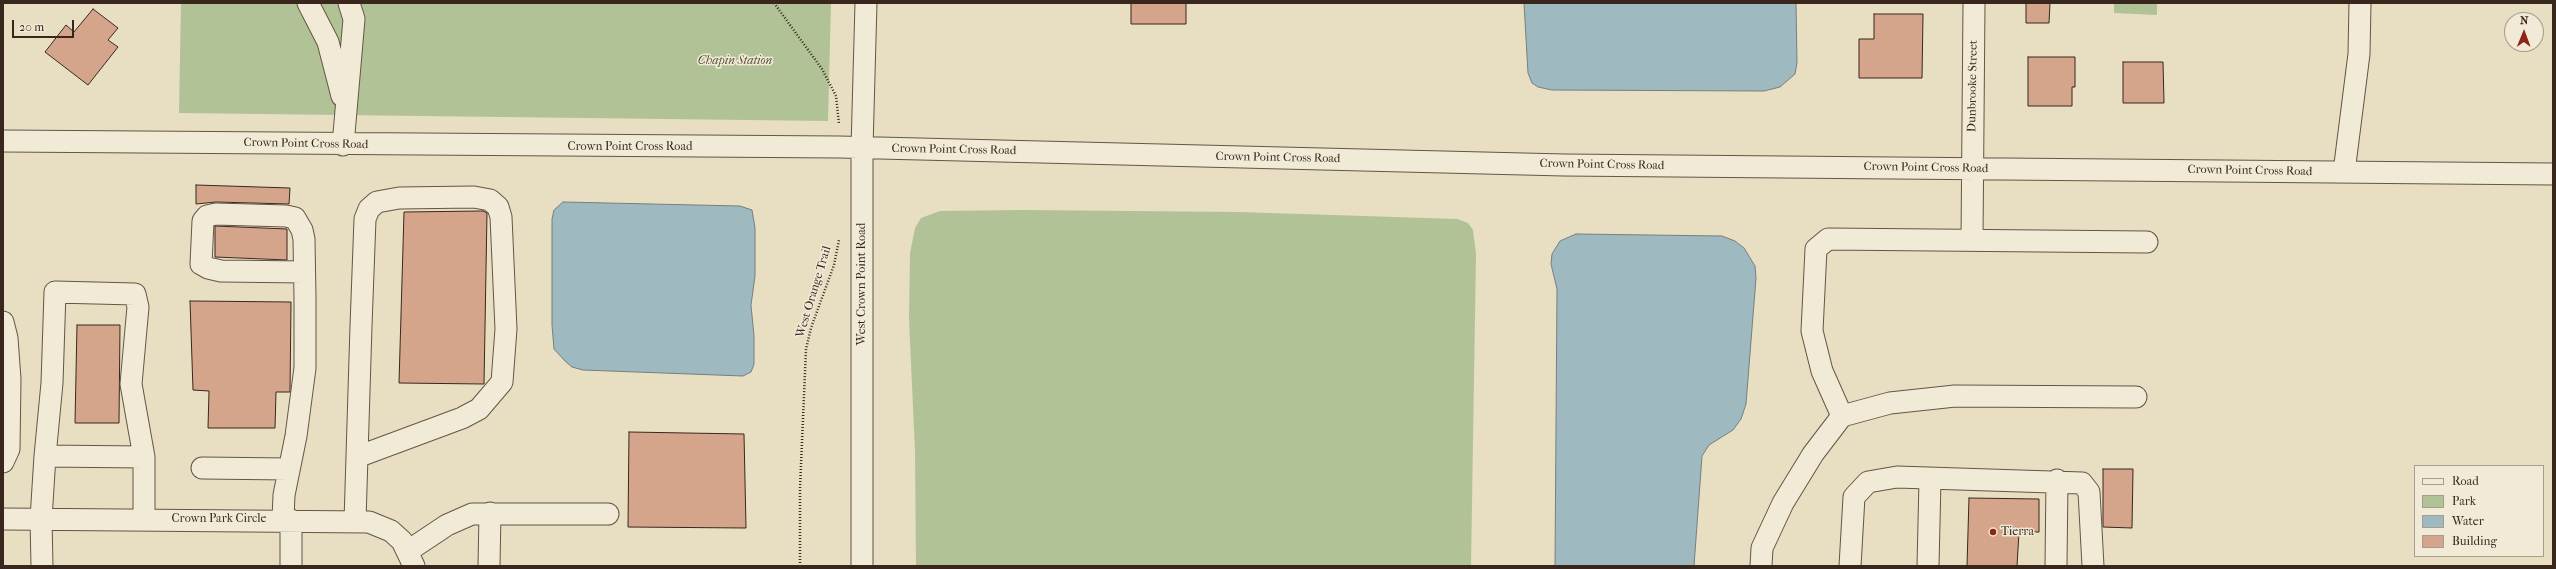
<!DOCTYPE html>
<style>
body{margin:0}
#map{position:relative;width:2556px;height:569px;overflow:hidden;background:#e8dec1;font-family:"IM FELL French Canon",serif}
canvas{display:block}
.frame{position:absolute;inset:0;border:4px solid #39271d;pointer-events:none}
.legend{position:absolute;left:2414px;top:465px;width:130px;height:92px;box-sizing:border-box;background:#f0ead7;border:1px solid #a79c8d;margin:0;padding:5px 7px;list-style:none;font-size:12px;color:#39271d}
.legend li{display:flex;align-items:center;gap:8px;height:20px}
.legend b{width:20px;border:1px solid #a79c8d}
.north{position:absolute;left:2504px;top:12px;width:40px;height:40px;box-sizing:border-box;background:#f0ead7;border:1px solid #a79c8d;border-radius:50%;rotate:1deg;font-size:11px;font-weight:700;line-height:16px;text-align:center;color:#39271d}
.north::after{content:'';display:block;margin:auto;width:14px;height:18px;background:#8f2418;clip-path:polygon(50% 0,100% 100%,50% 72%,0 100%)}
.scale{position:absolute;left:12px;top:20px;width:62px;height:18px;box-sizing:border-box;border:2px solid #39271d;border-top:0;padding-left:5px;font-size:12px;line-height:14px;white-space:nowrap;color:#39271d;-webkit-text-stroke:3px #f0ead7;paint-order:stroke}
</style>
<div id="map">
<canvas width="2556" height="569"></canvas>
<div class="frame"></div>
<ul class="legend">
<li><b style="height:5px;background:#f0ead7"></b>Road</li>
<li><b style="height:11px;background:#b1c297"></b>Park</li>
<li><b style="height:11px;background:#9eb9bf"></b>Water</li>
<li><b style="height:11px;background:#d5a58b"></b>Building</li>
</ul>
<div class="north">N</div>
<div class="scale">20 m</div>
</div>
<script>
const ctx = document.querySelector('canvas').getContext('2d');
ctx.lineJoin = 'round';
function fillPath(path, color) { ctx.fillStyle = color; ctx.fill(path, 'evenodd'); }
const poly = rows => new Path2D(rows.map(r => 'M' + r).join(''));
function strokePath(path, color, width, dash) { ctx.strokeStyle = color; ctx.lineWidth = width; ctx.lineCap = dash ? 'butt' : 'round'; ctx.setLineDash(dash || []); ctx.stroke(path); }
function label(font, color, halo, rows, align = 'center') {
  ctx.font = font + ' "IM FELL French Canon",serif'; ctx.lineWidth = 3; ctx.setLineDash([]); ctx.textBaseline = 'middle'; ctx.strokeStyle = halo; ctx.fillStyle = color; for (const [text, x, y, turn = 0] of rows) {
    ctx.save(); ctx.translate(x, y); ctx.rotate((+turn || 0) * Math.PI / 180); ctx.textAlign = isNaN(turn) ? turn : align; if (halo) ctx.strokeText(text, 0, 0); ctx.fillText(text, 0, 0); ctx.restore();
  }
}
fillPath(poly([
 [181,3,831,3,828,121,179,113],
 [2114,3,2157,3,2157,15,2114,13],
 [1022,210,1239,212,1457,219,1468,223,1473,230,1476,254,1471,566,916,566,915,451,909,319,910,253,915,228,921,218,940,211]
]), '#b1c297');
const water = poly([
 [1524,3,1796,3,1797,63,1795,74,1780,87,1764,91,1552,90,1538,87,1532,83,1528,73,1524,3],
 [563,202,740,206,752,210,755,228,755,276,751,305,754,336,754,364,751,372,743,376,583,370,572,367,565,361,554,349,552,325,552,219,554,210,563,202],
 [1576,234,1722,236,1735,241,1744,248,1755,266,1756,278,1746,404,1741,419,1733,430,1709,445,1702,456,1694,566,1555,566,1557,289,1551,264,1552,254,1560,241,1576,234]
]);
fillPath(water, '#9eb9bf');
strokePath(water, '#767f7e', 1);
const building = poly([
 [1131,3,1186,3,1186,24,1131,24,1131,3],
 [2026,3,2050,3,2049,23,2026,23,2026,3],
 [93,9,118,28,108,40,118,47,88,85,45,52,66,25,74,32,93,9],
 [1874,14,1923,14,1922,78,1859,78,1859,39,1874,39,1874,14],
 [2028,57,2075,57,2075,87,2072,87,2072,106,2028,106,2028,57],
 [2123,62,2163,62,2164,103,2123,103,2123,62],
 [196,185,290,188,289,204,216,202,196,204,196,185],
 [483,211,487,213,484,384,399,383,404,212,483,211],
 [215,226,287,229,287,260,215,257,215,226],
 [190,301,291,302,290,392,276,392,275,428,208,428,209,391,193,390,190,301],
 [77,325,120,325,119,423,75,423,77,325],
 [629,432,744,434,746,528,628,527,629,432],
 [2103,469,2133,469,2132,528,2103,527,2103,469],
 [1969,498,2039,499,2039,532,2019,532,2017,566,1967,566,1969,498]
]);
fillPath(building, '#d5a58b');
strokePath(building, '#39271d', 1);
const minor = poly([
 [308,3,328,42,342,96],
 [3,141,839,147,1564,165,2553,174],
 [343,145,354,19,349,3],
 [2344,172,2359,54,2360,3],
 [1972,240,1974,3],
 [3,322,7,338,10,379,9,449,3,462],
 [1842,416,1822,371,1812,331,1816,249,1828,239,2147,242],
 [45,456,52,383,55,292,135,294,138,307,131,384,144,457],
 [202,468,289,469],
 [3,519,369,522,391,531,402,541,414,566],
 [283,519,284,495,296,436,305,368,305,298,304,239,302,230,295,218,286,216,216,214,207,216,203,221,201,264,208,268,221,271,304,272],
 [355,521,361,326,365,219,369,209,377,202,399,198,474,197,490,200,498,207,501,217,506,329,502,382,479,409,462,418,357,457],
 [408,551,447,525,472,514,608,514],
 [42,566,41,519,45,456,144,457,144,519],
 [291,566,291,520],
 [489,566,490,513],
 [862,566,862,148,866,3],
 [1761,566,1762,548,1783,503,1813,454,1842,416,1890,403,1955,396,2136,397],
 [1850,566,1854,497,1868,482,1897,477,2082,483,2089,492,2093,566],
 [1928,566,1930,480],
 [2056,566,2057,480]
]);
strokePath(minor, '#655546', 23);
strokePath(poly([
 [774,3,822,69,836,96,839,124],
 [800,566,800,488,806,349,811,328,834,265,839,240]
]), '#39271d', 2.5, [1, 2]);
strokePath(minor, '#f0ead7', 21);
for (const [x, y, r, color] of [
 [1993,532,4,"#8f2418"]
]) { const dot = new Path2D(); dot.arc(x, y, r, 0, 2 * Math.PI); ctx.fillStyle = color; ctx.fill(dot); strokePath(dot, '#f0ead7', 1.5); }
label('italic 12px', '#574e3c', '#f0ead7', [
 ["Chapin Station",735,61]
]);
label('12px', '#39271d', '#f0ead7', [
 ["Dunbrooke Street",1973,86,-89],
 ["Crown Point Cross Road",306,144,1],
 ["Crown Point Cross Road",630,147],
 ["Crown Point Cross Road",954,150,1],
 ["Crown Point Cross Road",1278,158,1],
 ["Crown Point Cross Road",1602,165,1],
 ["Crown Point Cross Road",1926,168,1],
 ["Crown Point Cross Road",2250,171,1],
 ["West Crown Point Road",862,284,-90],
 ["West Orange Trail",814,292,-73],
 ["Crown Park Circle",219,519]
]);
label('12px', '#39271d', '#f0ead7', [
 ["Tierra",2001,532]
], 'left');
</script>
